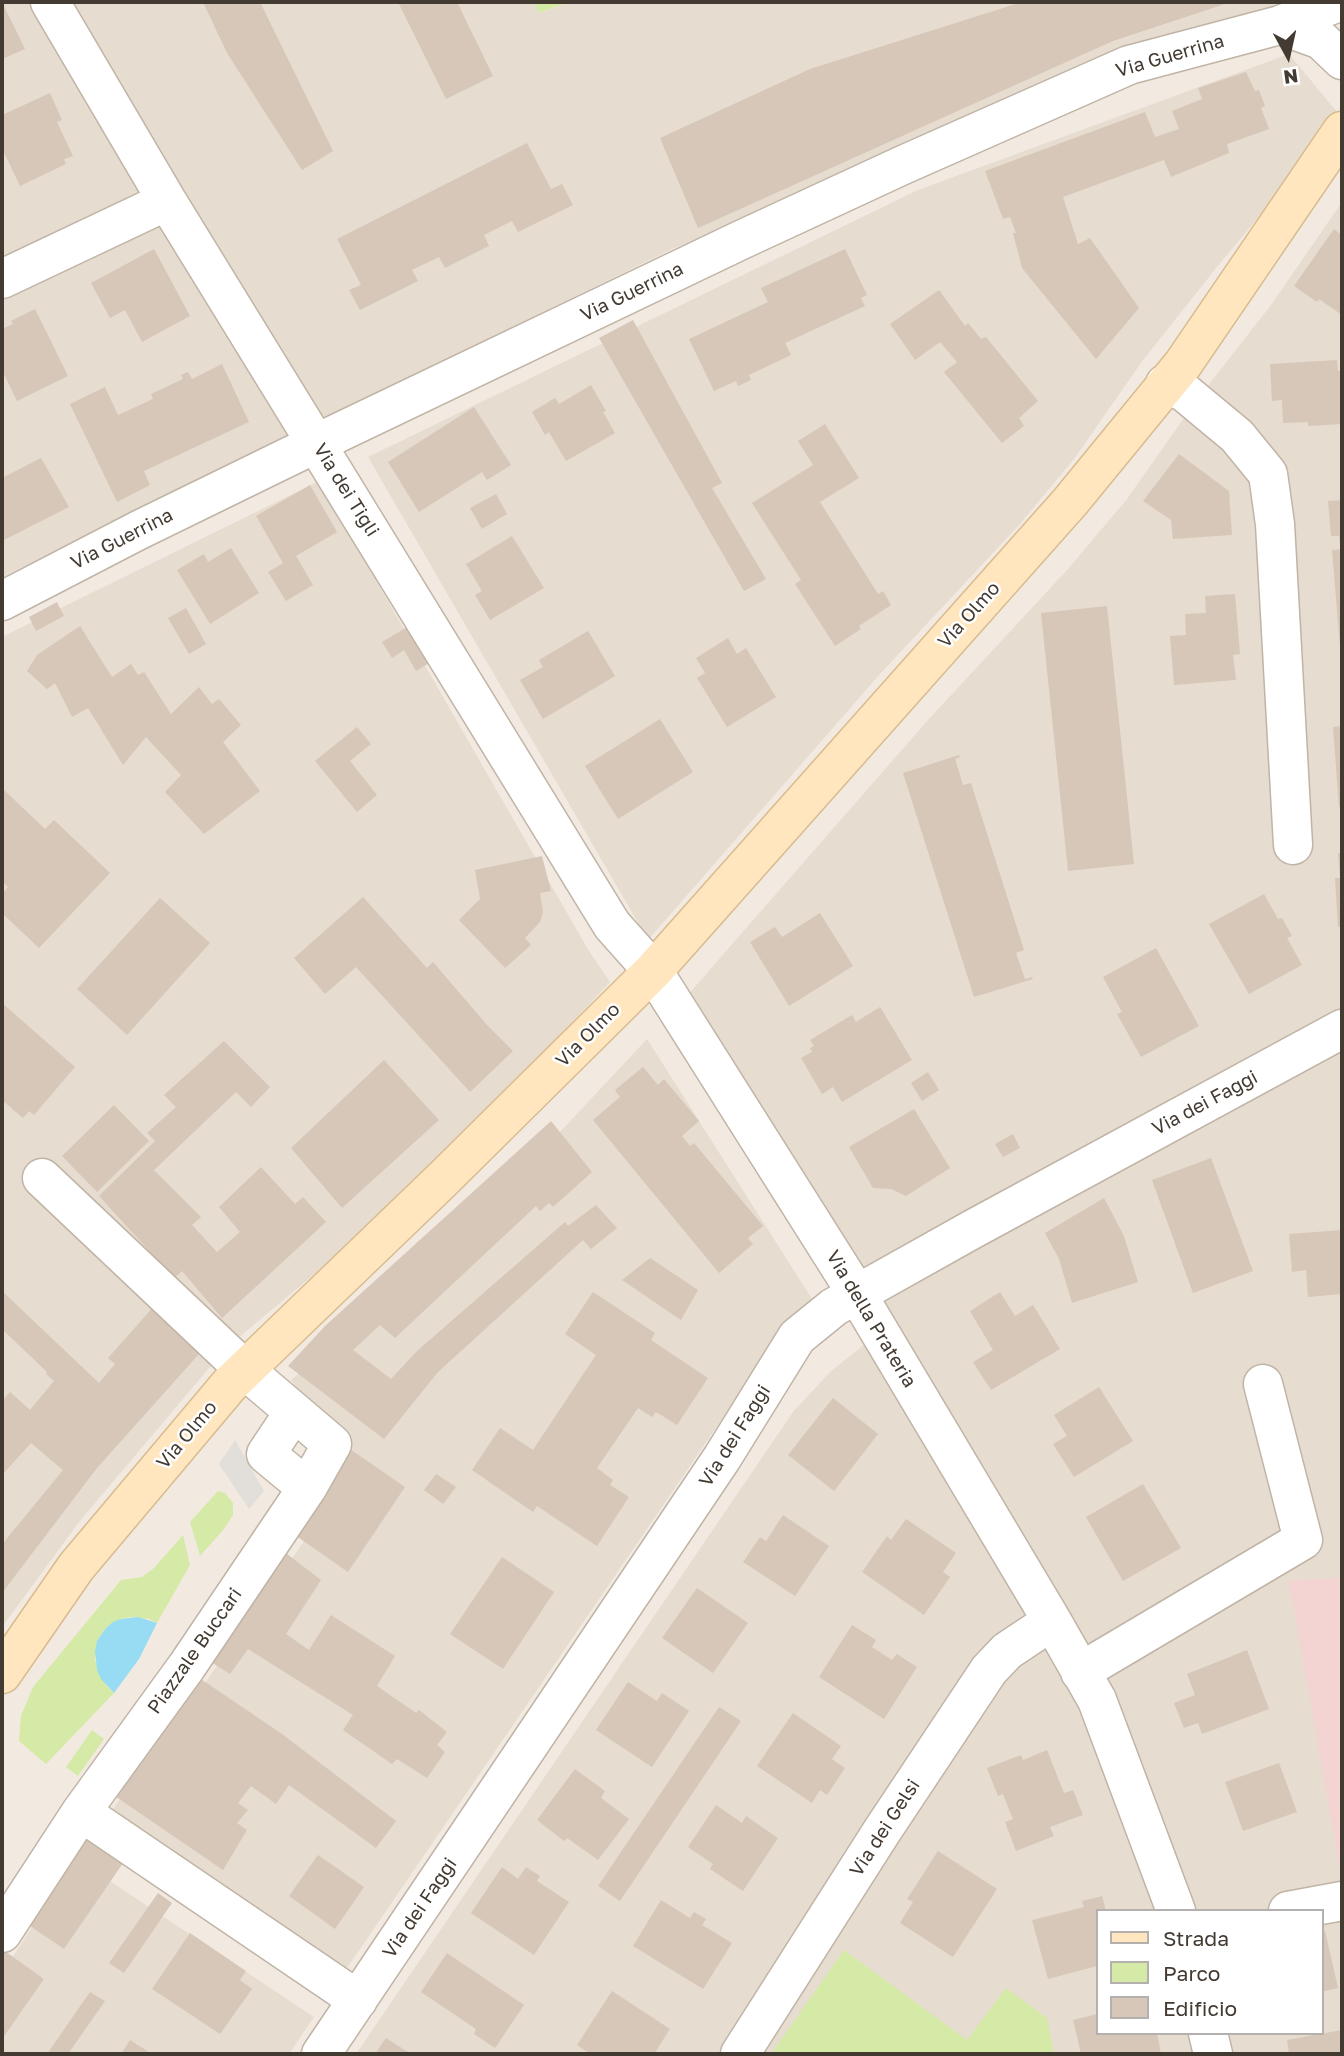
<!DOCTYPE html>
<style>
body{margin:0}
#map{position:relative;width:1344px;height:2056px;overflow:hidden;background:#f2eae1;font-family:"Golos Text",sans-serif}
canvas{display:block}
.frame{position:absolute;inset:0;border:4px solid #433a32;pointer-events:none}
.legend{position:absolute;left:1096px;top:1909px;width:228px;height:126px;box-sizing:border-box;background:#fff;border:2px solid #b4b0ad;margin:0;padding:9px 12px;list-style:none;font-size:21px;color:#433a32}
.legend li{display:flex;align-items:center;gap:14px;height:35px}
.legend b{width:35px;border:2px solid #b4b0ad}
.north{position:absolute;left:1253px;top:21px;width:70px;height:70px;-webkit-text-stroke:5px #fff;paint-order:stroke;rotate:172deg;font-size:19px;font-weight:700;line-height:28px;text-align:center;color:#433a32}
.north::after{content:'';display:block;margin:auto;width:24px;height:32px;background:#433a32;clip-path:polygon(50% 0,100% 100%,50% 72%,0 100%)}
</style>
<div id="map">
<canvas width="1344" height="2056"></canvas>
<div class="frame"></div>
<ul class="legend">
<li><b style="height:9px;background:#ffe6be"></b>Strada</li>
<li><b style="height:19px;background:#d5eaa6"></b>Parco</li>
<li><b style="height:19px;background:#d7c7b9"></b>Edificio</li>
</ul>
<div class="north">N</div>
</div>
<script>
const ctx = document.querySelector('canvas').getContext('2d');
ctx.lineJoin = 'round';
function fillPath(path, color) { ctx.fillStyle = color; ctx.fill(path, 'evenodd'); }
const poly = rows => new Path2D(rows.map(r => 'M' + r).join(''));
function strokePath(path, color, width, dash) { ctx.strokeStyle = color; ctx.lineWidth = width; ctx.lineCap = dash ? 'butt' : 'round'; ctx.setLineDash(dash || []); ctx.stroke(path); }
function label(font, color, halo, rows, align = 'center') {
  ctx.font = font + ' "Golos Text",sans-serif'; ctx.lineWidth = 5; ctx.setLineDash([]); ctx.textBaseline = 'middle'; ctx.strokeStyle = halo; ctx.fillStyle = color; for (const [text, x, y, turn = 0] of rows) {
    ctx.save(); ctx.translate(x, y); ctx.rotate((+turn || 0) * Math.PI / 180); ctx.textAlign = isNaN(turn) ? turn : align; if (halo) ctx.strokeText(text, 0, 0); ctx.fillText(text, 0, 0); ctx.restore();
  }
}
fillPath(poly([
 [2,2,534,2,540,13,570,2,1286,2,672,249,2,577],
 [1289,54,1342,118,1221,262,1143,360,1074,459,1019,525,879,675,648,940,368,457,918,190],
 [1342,202,1342,2054,356,2054,793,1412,830,1372,876,1335,686,997,928,720,1068,569,1127,499,1196,401,1271,305],
 [1097,1911,1321,1911,1321,2033,1097,2033],
 [319,481,589,951,610,982,468,1134,342,1251,226,1348,79,1522,2,1627,2,637],
 [647,1039,819,1310,750,1378,345,1971,109,1814,168,1736,337,1494,336,1438,291,1380,385,1301,516,1179],
 [77,1859,314,2017,289,2054,2,2054,2,1973]
]), '#e6dccf');
fillPath(poly([
 [1342,1578,1342,1880,1289,1581]
]), '#f4d3d3');
fillPath(poly([
 [534,2,570,2,539,13],
 [218,1491,225,1493,233,1503,233,1515,224,1529,200,1556,190,1522],
 [183,1535,190,1565,157,1623,149,1619,131,1617,121,1619,106,1628,97,1641,95,1661,107,1686,114,1693,46,1764,19,1741,21,1716,33,1687,121,1580,142,1577,154,1568],
 [92,1730,104,1739,78,1776,66,1767],
 [844,1950,967,2040,1006,1988,1047,2018,1054,2054,771,2054]
]), '#d5eaa6');
fillPath(poly([
 [235,1440,264,1491,249,1509,219,1464]
]), '#e2deda');
fillPath(poly([
 [138,1617,157,1623,139,1659,114,1693,101,1679,97,1670,95,1651,97,1641,106,1628,113,1622,121,1619]
]), '#98dcf4');
fillPath(poly([
 [2,2,25,49,2,59],
 [203,2,260,2,333,151,302,170,227,53],
 [398,2,457,2,493,76,446,99],
 [1022,2,1231,2,1113,41,698,228,660,138,810,69],
 [1246,72,1255,91,1259,90,1265,106,1261,108,1269,129,1227,144,1229,153,1171,177,1164,160,1063,197,1078,244,1090,238,1139,308,1096,359,1022,268,1013,233,1016,233,1010,217,1003,219,985,171,1145,112,1155,137,1179,129,1172,111,1202,99,1198,88],
 [50,93,62,120,57,122,73,156,64,159,66,164,20,186,2,148,2,115],
 [527,143,551,189,562,184,573,205,518,232,512,221,484,235,489,246,445,268,439,257,412,270,418,281,360,310,349,290,361,285,337,239],
 [1334,229,1340,234,1342,231,1342,315,1319,299,1317,302,1294,286],
 [154,249,190,316,142,342,125,310,110,318,91,283],
 [845,249,867,295,861,298,865,306,785,343,791,355,749,375,751,380,738,386,736,381,714,391,689,339,768,302,761,288],
 [939,290,965,326,968,323,981,339,986,337,1038,401,1019,418,1024,426,1002,443,944,372,957,362,940,342,915,360,890,324],
 [35,309,68,376,17,401,2,370,2,329,13,324,11,321],
 [633,320,722,483,712,488,766,579,744,591,599,338],
 [1337,360,1338,371,1342,371,1342,424,1308,426,1308,422,1283,423,1282,400,1272,401,1270,364],
 [222,364,249,422,144,471,150,485,117,502,70,404,105,387,118,415,153,399,151,394,183,379,181,375,188,372,192,379],
 [591,385,606,411,603,412,615,433,566,461,549,432,545,435,532,412,555,398,559,404],
 [474,407,511,465,487,480,482,472,419,512,388,462],
 [825,424,859,478,820,502,878,594,883,591,891,605,859,626,861,629,835,646,795,584,801,580,752,503,813,465,798,441],
 [1179,454,1229,491,1232,535,1173,539,1171,520,1143,501],
 [41,458,69,507,2,541,2,478],
 [310,485,337,532,296,556,313,585,286,601,268,572,283,563,256,516],
 [496,494,507,514,482,529,470,508],
 [1342,500,1342,545,1340,546,1339,536,1331,536,1328,501],
 [512,536,544,588,490,620,475,595,482,591,466,564],
 [231,548,259,593,210,624,177,570,204,554,208,562],
 [1342,549,1342,647,1340,647,1332,550],
 [1235,594,1240,654,1233,655,1236,680,1174,685,1170,636,1186,635,1185,614,1206,613,1205,596],
 [57,602,64,616,36,631,29,617],
 [1107,606,1134,864,1068,871,1041,613],
 [186,608,206,644,189,654,168,618],
 [80,626,112,677,131,664,138,675,144,672,171,714,199,687,212,704,219,699,241,725,223,742,260,791,204,834,165,792,181,775,146,737,123,765,88,708,72,717,55,683,47,689,27,671,37,655],
 [409,626,431,662,416,671,404,650,392,658,382,642],
 [588,631,615,676,543,719,520,680,543,667,539,660],
 [728,638,737,654,746,648,776,697,727,727,697,678,705,673,696,658],
 [660,719,693,772,618,819,585,766],
 [1342,726,1342,807,1339,807,1333,727],
 [357,727,371,744,350,761,377,795,357,812,315,761],
 [959,755,960,757,955,759,963,785,971,783,1024,950,1016,953,1025,979,1032,977,1033,979,974,997,903,773],
 [2,788,45,829,54,820,110,873,39,948,2,913,2,894,8,887,2,881],
 [1338,853,1342,853,1342,927,1338,927,1335,878,1340,878],
 [542,856,551,891,540,893,543,912,540,922,525,938,531,945,505,968,459,920,480,899,475,870],
 [1264,894,1278,919,1282,918,1292,936,1287,938,1302,965,1249,994,1209,924],
 [363,897,427,968,433,962,487,1025,513,1051,470,1092,356,967,325,994,294,958],
 [160,898,210,943,127,1035,77,989],
 [820,913,853,966,789,1006,750,942,775,927,782,937],
 [1156,948,1199,1026,1141,1057,1117,1014,1122,1012,1103,977],
 [2,1003,75,1067,34,1115,29,1111,23,1118,2,1100],
 [880,1007,912,1060,842,1102,833,1087,822,1094,801,1058,812,1052,810,1048,814,1046,810,1040,852,1015,856,1022],
 [224,1041,270,1087,251,1107,236,1092,154,1170,201,1217,192,1225,217,1252,240,1232,219,1207,261,1167,295,1204,303,1197,326,1222,222,1318,182,1271,174,1278,99,1196,155,1141,147,1133,176,1107,164,1095],
 [384,1060,439,1120,342,1208,291,1148],
 [643,1067,658,1085,664,1079,699,1121,682,1136,690,1146,694,1143,763,1226,748,1238,753,1244,719,1273,593,1120,620,1097,615,1090],
 [928,1072,939,1090,922,1101,911,1083],
 [114,1105,149,1141,97,1192,62,1156],
 [914,1109,950,1168,906,1196,891,1189,873,1188,849,1147],
 [551,1121,592,1172,553,1207,549,1203,540,1211,536,1206,395,1338,380,1325,353,1350,391,1379,417,1351,565,1222,568,1226,596,1205,617,1228,591,1249,583,1240,438,1372,384,1439,288,1366,325,1326],
 [1013,1134,1020,1148,1003,1157,995,1144],
 [1211,1158,1253,1271,1193,1293,1152,1180],
 [1104,1198,1124,1236,1138,1282,1072,1303,1059,1259,1045,1233],
 [1342,1230,1342,1294,1308,1297,1306,1270,1292,1272,1289,1234],
 [650,1258,698,1290,681,1320,622,1280],
 [2,1291,99,1383,115,1364,108,1358,155,1305,207,1345,97,1468,2,1593,2,1540,4,1542,63,1470,31,1443,2,1475,2,1401,10,1392,30,1410,54,1381,46,1374,47,1372,2,1329],
 [593,1292,655,1333,651,1340,708,1378,677,1425,656,1412,652,1417,638,1408,597,1468,613,1480,610,1485,629,1497,597,1546,537,1506,533,1512,472,1470,500,1428,533,1450,596,1355,565,1334],
 [1000,1292,1015,1316,1033,1305,1060,1349,991,1390,973,1362,993,1350,970,1311],
 [1099,1387,1133,1441,1074,1477,1053,1444,1067,1436,1054,1415],
 [833,1398,878,1434,834,1491,788,1455],
 [347,1447,405,1487,348,1572,289,1531],
 [436,1474,456,1487,443,1504,424,1490],
 [1143,1484,1181,1548,1123,1581,1086,1517],
 [783,1515,829,1546,795,1596,743,1562,760,1537,766,1541],
 [906,1519,956,1553,943,1572,950,1577,924,1615,862,1572,887,1536,891,1540],
 [278,1547,321,1580,286,1634,309,1650,331,1615,395,1656,377,1686,416,1713,419,1710,447,1732,437,1745,445,1752,427,1778,397,1759,392,1764,343,1730,353,1715,248,1649,230,1674,203,1657],
 [502,1557,554,1592,503,1669,450,1634],
 [697,1588,748,1623,713,1673,662,1638],
 [852,1625,876,1640,872,1647,892,1660,897,1654,917,1667,884,1719,819,1677],
 [1247,1650,1269,1709,1202,1734,1198,1723,1184,1728,1174,1703,1195,1695,1187,1674],
 [192,1673,282,1734,396,1821,376,1848,289,1785,276,1804,251,1786,238,1803,248,1810,237,1823,247,1830,223,1870,109,1792],
 [628,1682,657,1701,662,1693,689,1711,652,1767,596,1730],
 [719,1707,741,1721,620,1901,598,1886],
 [793,1713,841,1746,832,1759,845,1768,827,1795,820,1790,812,1803,757,1766],
 [1047,1750,1064,1793,1073,1790,1083,1815,1050,1827,1054,1836,1016,1851,1005,1822,1013,1819,1003,1794,998,1796,987,1768,1021,1755,1023,1760],
 [1279,1763,1297,1812,1243,1831,1225,1782],
 [575,1769,605,1791,601,1798,629,1819,598,1860,567,1838,564,1841,537,1820],
 [716,1805,742,1823,746,1816,778,1838,743,1891,710,1869,713,1864,688,1847],
 [90,1822,132,1850,64,1949,21,1920],
 [938,1851,997,1889,953,1957,900,1923,913,1902,907,1899],
 [318,1855,364,1887,335,1929,289,1896],
 [502,1867,518,1879,526,1867,540,1876,537,1881,569,1902,534,1955,471,1913],
 [158,1893,172,1903,124,1973,109,1963],
 [1102,1896,1106,1911,1097,1911,1097,1966,1048,1979,1032,1920,1084,1907,1082,1901],
 [661,1900,690,1918,694,1912,706,1919,702,1925,732,1943,703,1989,633,1946],
 [1325,1931,1338,1988,1321,1992,1321,1932],
 [190,1933,246,1971,240,1980,252,1989,220,2034,152,1989],
 [2,1949,44,1979,2,2039],
 [447,1953,524,2005,495,2048,474,2034,476,2029,421,1992],
 [612,1991,670,2029,654,2054,590,2054,577,2045],
 [90,1992,105,2001,68,2054,47,2054],
 [1097,2014,1097,2033,1157,2033,1161,2054,1081,2054,1073,2020],
 [1342,2030,1342,2054,1289,2054,1287,2040],
 [386,2038,411,2054,375,2054],
 [130,2040,152,2054,121,2054]
]), '#d7c7b9');
const street = poly([
 [50,2,167,201,612,925,653,971,857,1294,1052,1621,1097,1700,1176,1911],
 [1280,25,1321,40,1342,60],
 [2,279,167,201],
 [1165,384,1184,392,1237,436,1268,474,1275,524,1293,845],
 [2,601,139,530,317,443,741,240,903,165,1129,65,1280,25,1339,2],
 [294,1412,266,1454,307,1488],
 [1080,1672,1303,1540,1263,1384],
 [81,1812,358,2000],
 [1288,1911,1342,1901],
 [2,1933,81,1812,187,1666,307,1488,332,1444,245,1370,42,1178],
 [1208,2033,1213,2054],
 [321,2054,722,1458,797,1337,834,1307,857,1294,973,1229,1342,1029],
 [740,2054,882,1831,989,1670,1007,1651,1052,1621]
]);
const secondary = poly([
 [2,1674,76,1567,230,1384,444,1178,653,971,1070,502,1183,364,1342,131]
]);
strokePath(street, '#c0b4a6', 41);
strokePath(secondary, '#d8bb8f', 41);
strokePath(street, '#fff', 38);
strokePath(secondary, '#ffe6be', 38);
label('19px', '#433a32', '#fff', [
 ["Via Guerrina",1170,56,-16],
 ["Via Guerrina",632,292,-26],
 ["Via dei Tigli",346,490,58],
 ["Via Guerrina",122,539,-27],
 ["Via Olmo",969,615,-48],
 ["Via Olmo",588,1035,-45],
 ["Via dei Faggi",1205,1103,-28],
 ["Via della Prateria",871,1319,59],
 ["Via Olmo",187,1435,-50],
 ["Via dei Faggi",735,1436,-58],
 ["Piazzale Buccari",195,1651,-55],
 ["Via dei Gelsi",885,1828,-57],
 ["Via dei Faggi",420,1908,-56]
]);
</script>
